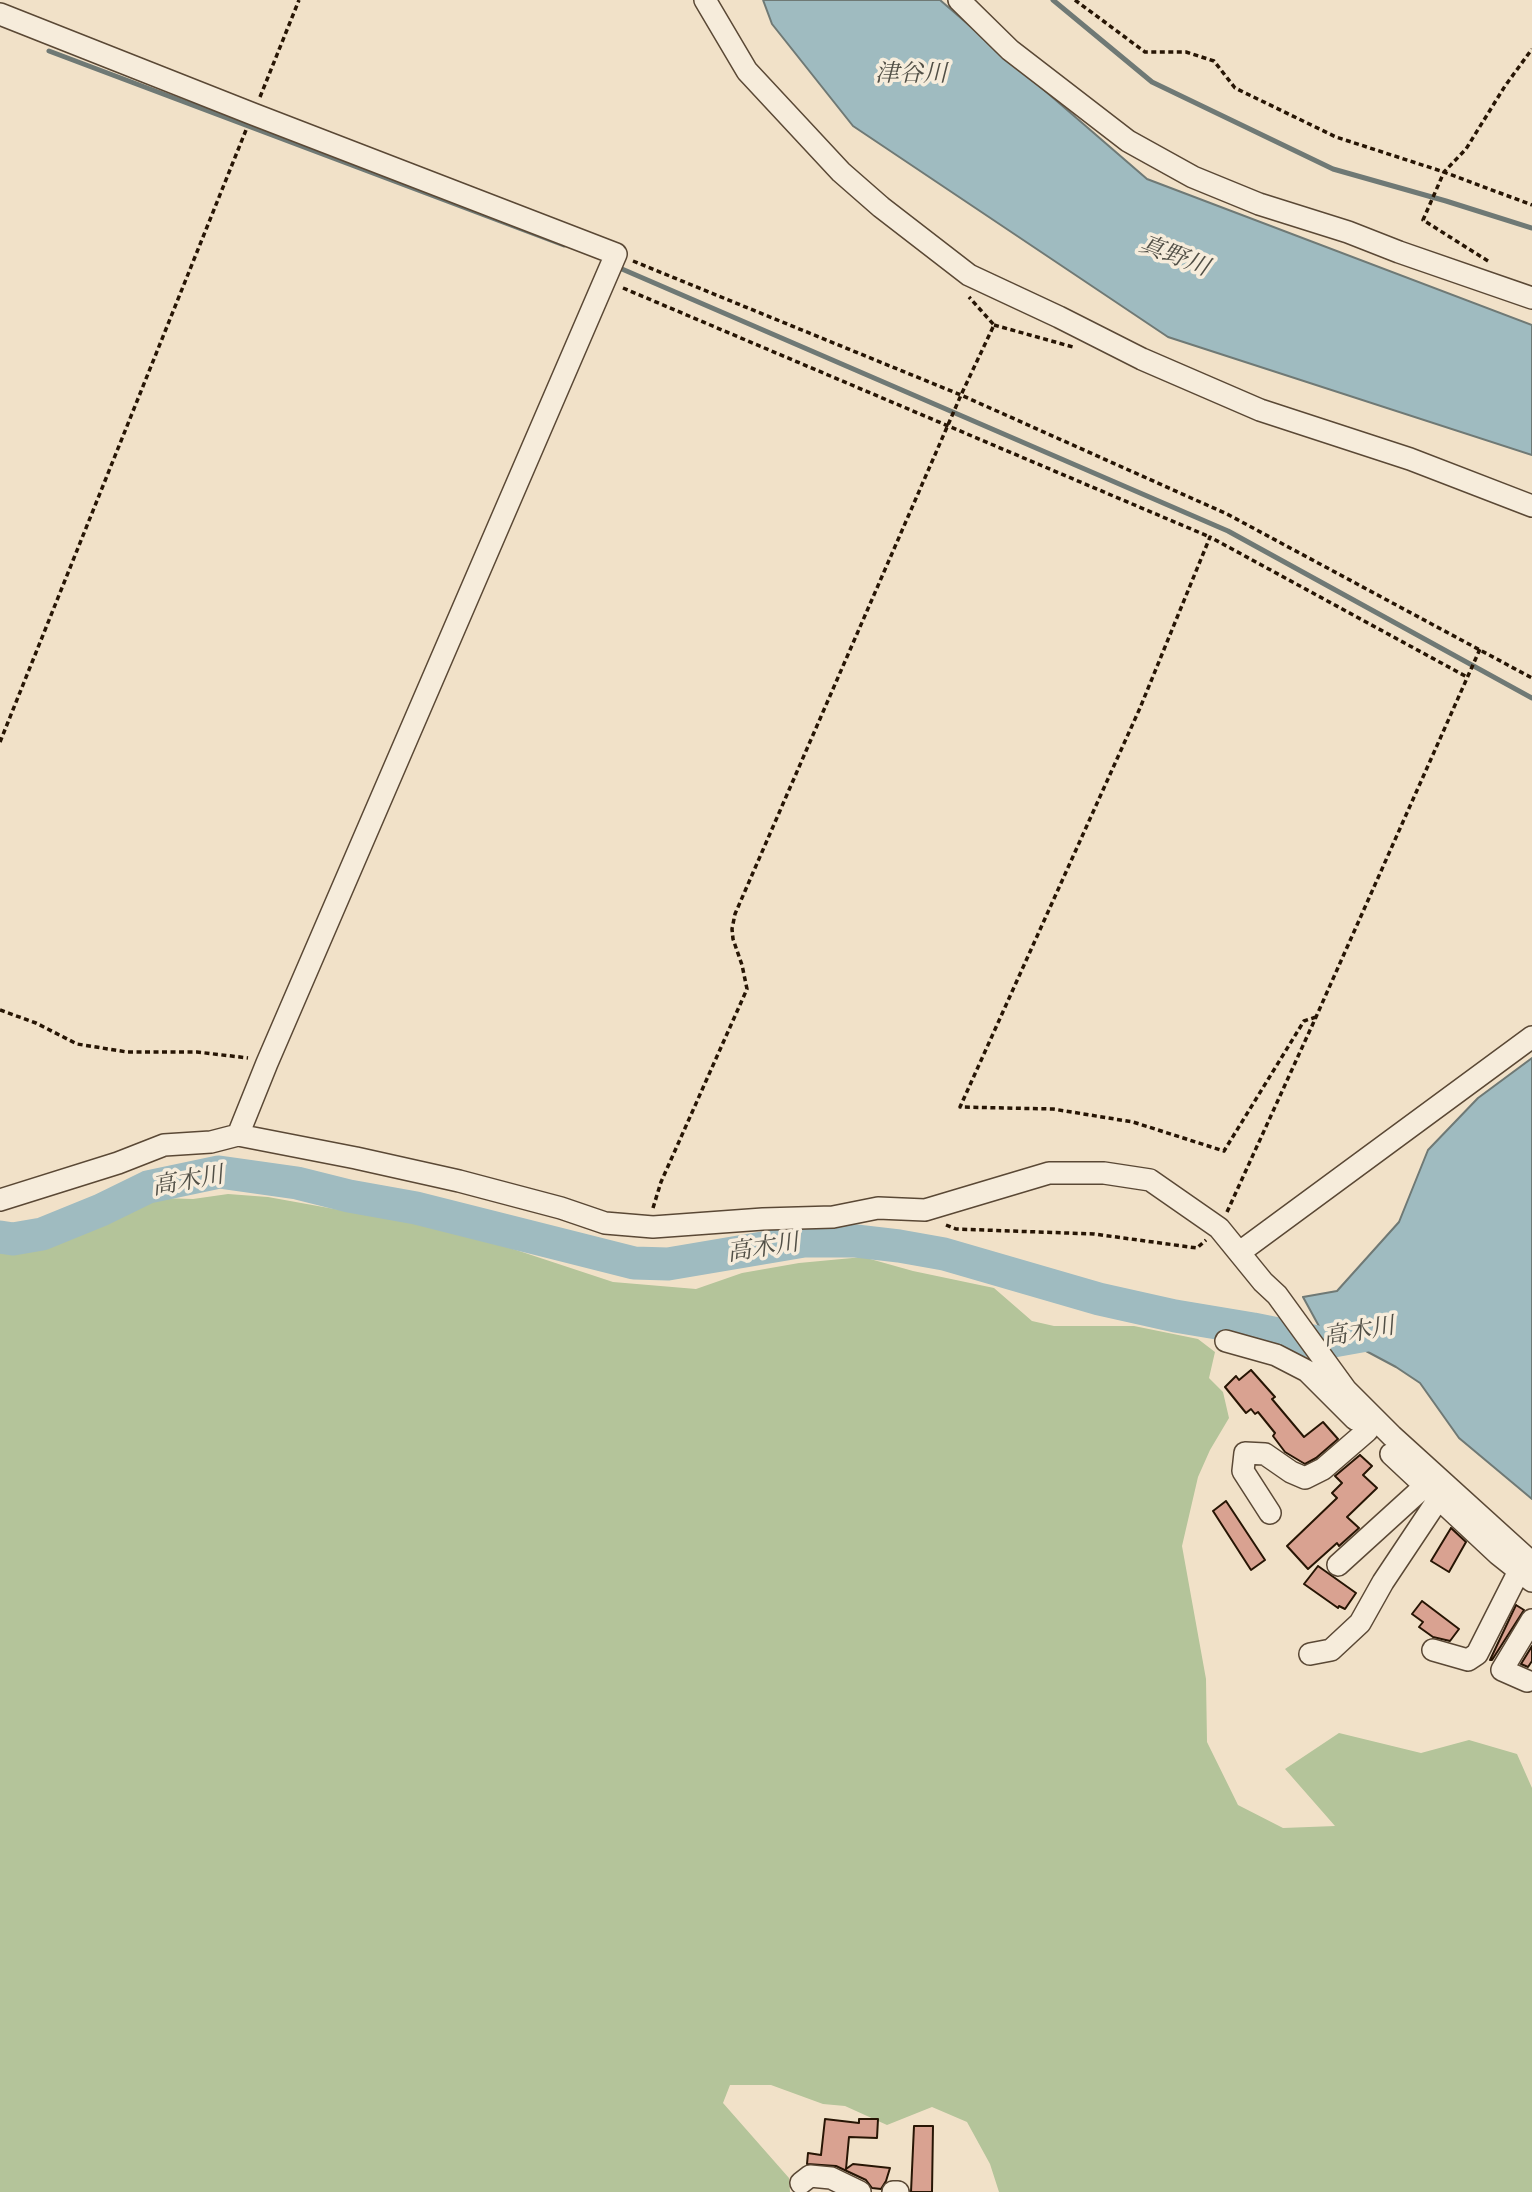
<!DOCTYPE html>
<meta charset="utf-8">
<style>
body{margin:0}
canvas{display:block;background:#f1e1c8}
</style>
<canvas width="1532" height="2192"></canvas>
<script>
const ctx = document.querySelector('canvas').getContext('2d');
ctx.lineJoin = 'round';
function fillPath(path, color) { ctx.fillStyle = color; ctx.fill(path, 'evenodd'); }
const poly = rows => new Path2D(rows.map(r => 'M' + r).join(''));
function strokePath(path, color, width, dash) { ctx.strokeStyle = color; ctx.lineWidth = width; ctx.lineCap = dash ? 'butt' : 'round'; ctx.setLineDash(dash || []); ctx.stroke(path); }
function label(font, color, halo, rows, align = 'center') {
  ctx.font = font + ' "Gentium Book Plus","Noto Serif JP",serif'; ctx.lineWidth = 7; ctx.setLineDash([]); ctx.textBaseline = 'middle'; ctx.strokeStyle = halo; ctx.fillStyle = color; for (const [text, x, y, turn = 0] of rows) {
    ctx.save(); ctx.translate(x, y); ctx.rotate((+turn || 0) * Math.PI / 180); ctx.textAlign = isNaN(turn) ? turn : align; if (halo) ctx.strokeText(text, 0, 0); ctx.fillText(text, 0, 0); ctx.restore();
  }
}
fillPath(poly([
 [228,1194,268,1197,445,1229,498,1244,613,1282,696,1289,742,1273,799,1263,863,1257,913,1271,994,1288,1032,1321,1054,1326,1134,1326,1198,1339,1215,1352,1209,1378,1223,1392,1229,1418,1210,1450,1198,1477,1182,1546,1206,1679,1207,1742,1238,1805,1283,1828,1335,1826,1285,1769,1339,1733,1421,1753,1469,1740,1517,1754,1532,1788,1532,2192,999,2192,990,2164,967,2122,932,2107,887,2125,845,2106,823,2104,771,2085,730,2085,723,2103,789,2178,790,2192,0,2192,0,1248,57,1242,121,1217,160,1198,193,1199]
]), '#b4c49a');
const water = poly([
 [763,0,940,0,1147,179,1532,325,1532,455,1168,337,853,126,772,24,763,0],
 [1532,1058,1532,1499,1459,1438,1420,1383,1396,1367,1366,1351,1326,1339,1303,1297,1337,1291,1399,1222,1428,1150,1478,1098,1532,1058]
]);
fillPath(water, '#9fbbc0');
strokePath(water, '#6f7975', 2);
strokePath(poly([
 [1053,0,1152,82,1333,169,1446,201,1532,228],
 [49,51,564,245],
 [615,266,1228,531,1532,698]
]), '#6f7975', 5);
strokePath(poly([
 [0,1237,13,1239,42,1234,101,1210,148,1187,219,1172,297,1183,349,1196,416,1208,634,1263,668,1264,804,1241,856,1241,899,1246,944,1254,1099,1299,1175,1316,1253,1329,1322,1343,1378,1333]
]), '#9fbbc0', 33);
const building = poly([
 [1251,1370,1275,1397,1272,1399,1304,1437,1323,1422,1338,1439,1316,1458,1305,1464,1285,1452,1273,1436,1275,1433,1258,1412,1255,1414,1251,1409,1246,1413,1225,1387,1236,1376,1239,1380,1251,1370],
 [1360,1455,1372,1466,1363,1475,1377,1488,1347,1517,1359,1528,1339,1546,1337,1543,1308,1569,1287,1546,1337,1498,1332,1493,1342,1483,1335,1476,1360,1455],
 [1226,1501,1265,1560,1251,1570,1213,1511,1226,1501],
 [1451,1528,1466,1542,1449,1572,1431,1561,1451,1528],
 [1318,1566,1356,1593,1345,1609,1339,1606,1338,1608,1304,1584,1318,1566],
 [1422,1601,1459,1629,1450,1641,1433,1637,1419,1627,1423,1622,1412,1614,1422,1601],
 [1516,1605,1524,1610,1492,1660,1490,1660,1516,1605],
 [1532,1646,1532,1661,1528,1667,1521,1664,1532,1646],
 [825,2119,859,2123,859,2119,878,2119,877,2138,849,2137,846,2169,853,2164,890,2168,886,2181,881,2189,872,2188,866,2180,836,2166,807,2164,808,2153,821,2155,825,2119],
 [914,2126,933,2126,932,2192,911,2192,914,2126]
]);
fillPath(building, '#d9a291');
strokePath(building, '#271504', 2);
const minor = poly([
 [705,0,747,71,841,172,881,207,969,275,1059,317,1142,359,1260,410,1410,459,1532,506],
 [959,0,1010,50,1128,141,1193,177,1259,204,1348,232,1399,252,1532,298],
 [0,14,253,114,616,254,267,1063,238,1135],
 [0,1200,118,1163,164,1145,211,1142,238,1135,356,1158,459,1181,561,1208,605,1223,653,1227,763,1219,833,1217,878,1208,925,1210,1049,1173,1104,1173,1150,1180,1219,1228,1263,1282,1277,1295,1346,1390,1392,1436,1532,1563],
 [1240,1252,1532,1037],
 [1226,1341,1276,1355,1307,1371,1355,1419],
 [1391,1454,1498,1554,1532,1581],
 [1270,1513,1243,1471,1245,1453,1265,1454,1291,1472,1305,1478,1323,1469,1367,1431],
 [1338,1565,1426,1485],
 [1433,1650,1468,1660,1477,1654,1519,1571],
 [1310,1654,1331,1650,1360,1623,1383,1582,1439,1498],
 [1527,1681,1502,1670,1532,1620],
 [801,2183,810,2176,831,2178,860,2192],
 [893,2192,898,2192]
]);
strokePath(minor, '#5a4835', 24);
strokePath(poly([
 [1075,0,1145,52,1186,52,1214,61,1235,88,1336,137,1444,172,1532,205],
 [260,97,299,0],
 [633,261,961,395,1227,514,1532,678],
 [1488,261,1423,220,1444,172,1466,149,1505,86,1532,49],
 [623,288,1210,537],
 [994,325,1073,347],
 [0,742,246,130],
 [0,1010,36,1023,77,1044,127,1052,197,1052,248,1058],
 [1316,1017,1304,1021,1224,1151,1133,1122,1053,1109,960,1107,1140,708,1210,537,1467,677],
 [653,1208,661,1182,747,989,742,965,733,939,732,929,735,914,961,395,994,325,969,297],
 [1227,1212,1316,1017,1480,649],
 [946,1225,956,1229,1094,1234,1197,1248,1206,1240]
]), '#271504', 3.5, [5, 3.5]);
strokePath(minor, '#f6ecdb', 21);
label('italic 24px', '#514f46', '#f6ecdb', [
 ["津谷川",911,75],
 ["真野川",1174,257,21],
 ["高木川",188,1182,-10],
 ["高木川",763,1249,-9],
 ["高木川",1359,1333,-10]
]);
</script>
